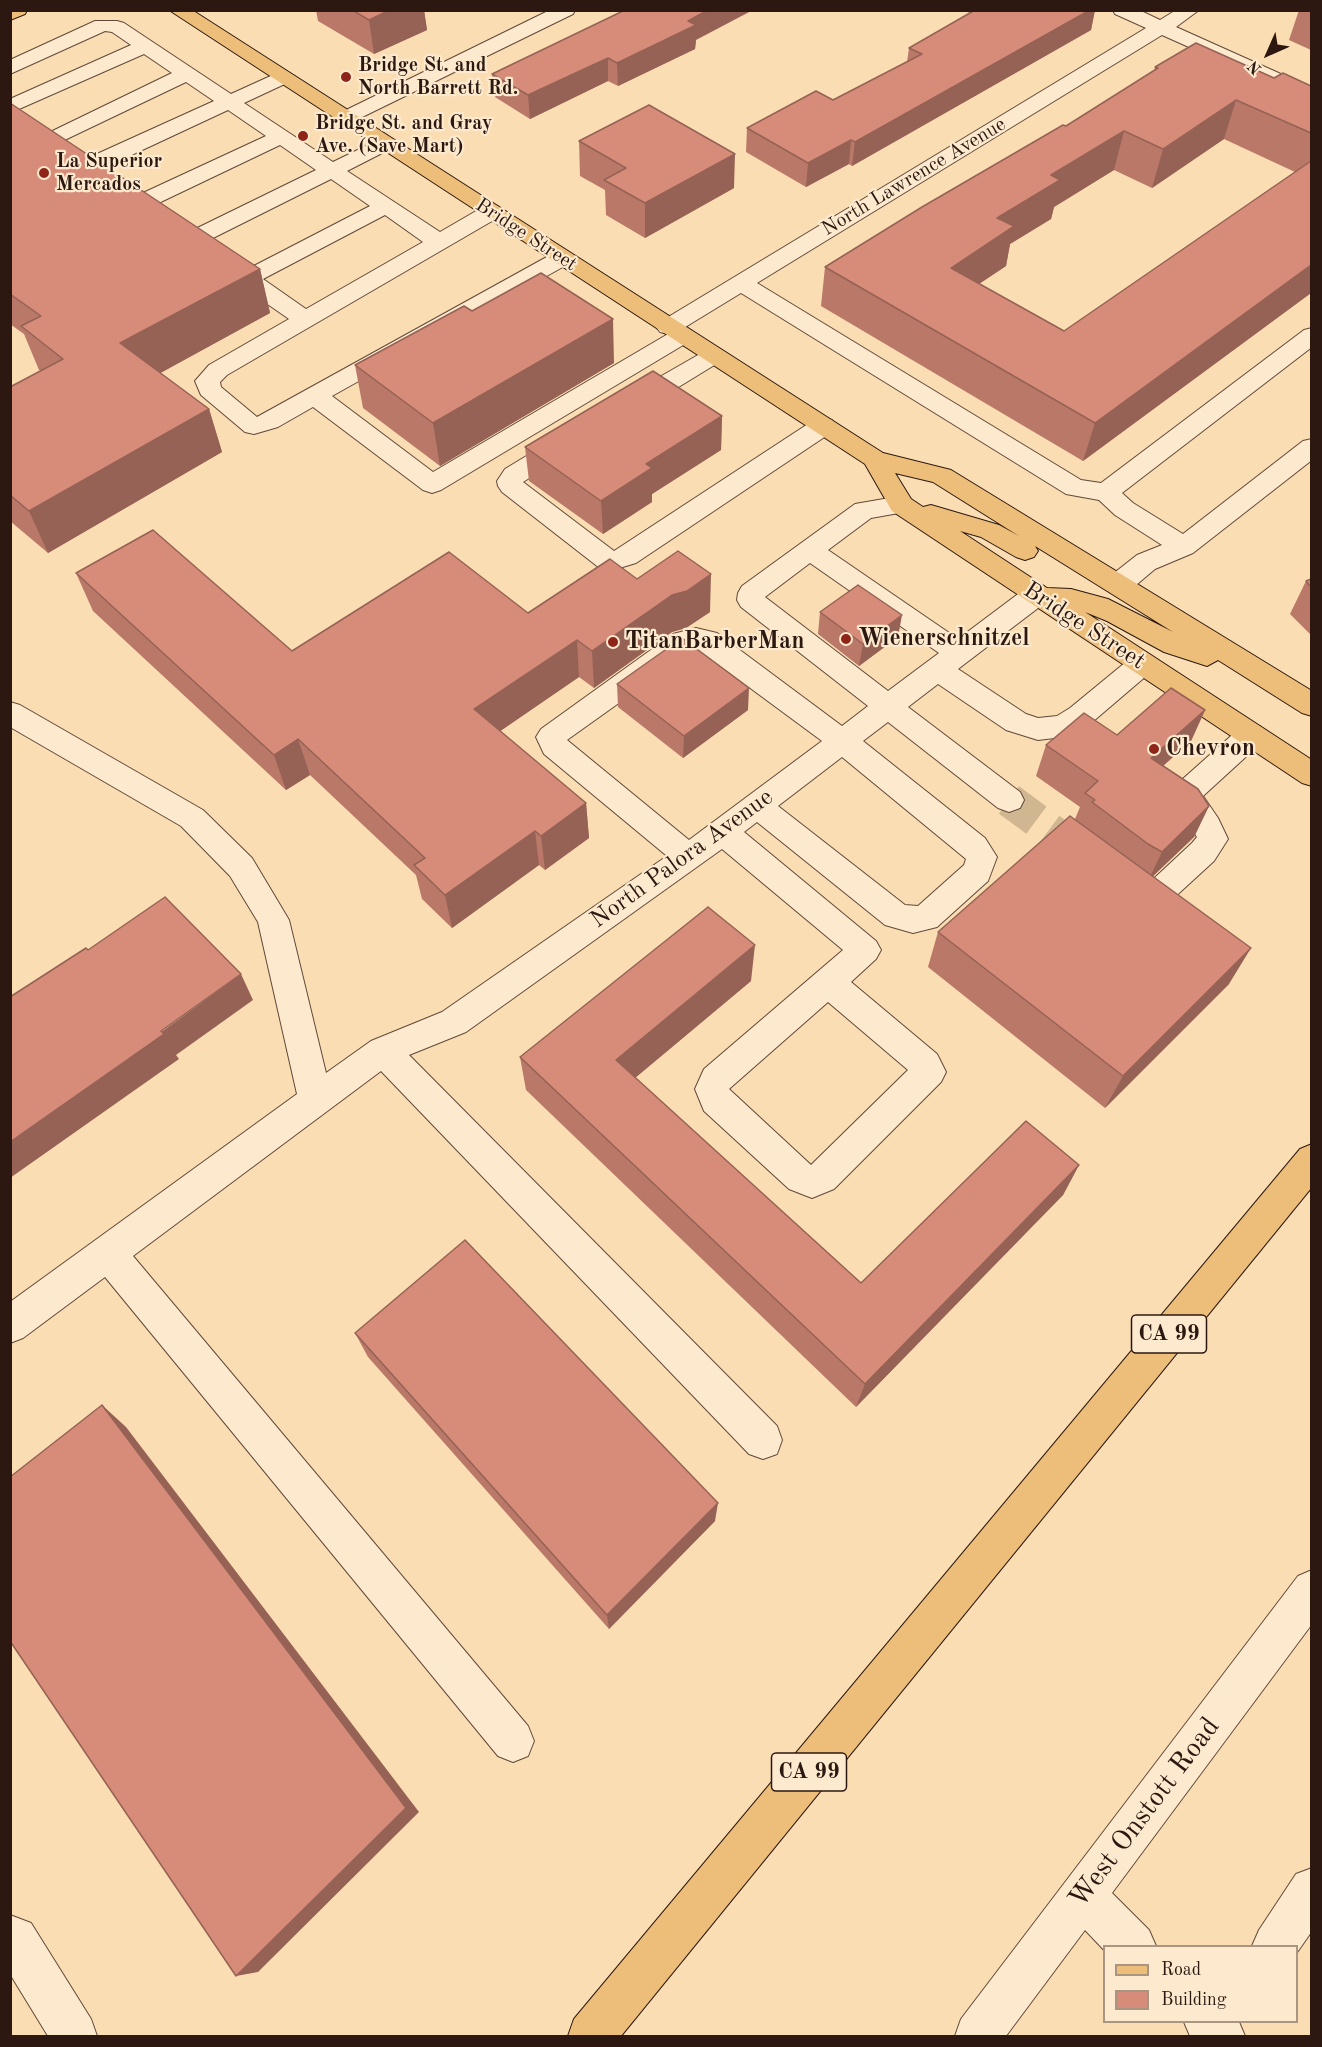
<!DOCTYPE html>
<style>
body{margin:0}
#map{position:relative;width:1322px;height:2047px;overflow:hidden;background:#faddb3;font-family:"Old Standard TT",serif}
canvas{display:block}
.frame{position:absolute;inset:0;border:12px solid #2c1810;pointer-events:none}
.legend{position:absolute;left:1103px;top:1945px;width:195px;height:78px;box-sizing:border-box;background:#fce9ce;border:2px solid #a99582;margin:0;padding:8px 10px;list-style:none;font-size:18px;color:#2c1810}
.legend li{display:flex;align-items:center;gap:12px;height:30px}
.legend b{width:30px;border:2px solid #a99582}
.north{position:absolute;left:1238px;top:24px;width:60px;height:60px;-webkit-text-stroke:4px #fce9ce;paint-order:stroke;rotate:225deg;font-size:16px;font-weight:700;line-height:24px;text-align:center;color:#2c1810}
.north::after{content:'';display:block;margin:auto;width:21px;height:27px;background:#2c1810;clip-path:polygon(50% 0,100% 100%,50% 72%,0 100%)}
</style>
<div id="map">
<canvas width="1322" height="2047"></canvas>
<div class="frame"></div>
<ul class="legend">
<li><b style="height:8px;background:#edbe7a"></b>Road</li>
<li><b style="height:16px;background:#d78c79"></b>Building</li>
</ul>
<div class="north">N</div>
</div>
<script>
const ctx = document.querySelector('canvas').getContext('2d');
ctx.lineJoin = 'round';
const poly = rows => new Path2D(rows.map(r => 'M' + r).join(''));
function strokePath(path, color, width, dash) { ctx.strokeStyle = color; ctx.lineWidth = width; ctx.lineCap = dash ? 'butt' : 'round'; ctx.setLineDash(dash || []); ctx.stroke(path); }
function fillPath(path, color) { ctx.fillStyle = color; ctx.fill(path, 'evenodd'); }
function label(font, color, halo, rows, align = 'center') {
  ctx.font = font + ' "Old Standard TT",serif'; ctx.lineWidth = 4.5; ctx.setLineDash([]); ctx.textBaseline = 'middle'; ctx.strokeStyle = halo; ctx.fillStyle = color; for (const [text, x, y, turn = 0] of rows) {
    ctx.save(); ctx.translate(x, y); ctx.rotate((+turn || 0) * Math.PI / 180); ctx.textAlign = isNaN(turn) ? turn : align; if (halo) ctx.strokeText(text, 0, 0); ctx.fillText(text, 0, 0); ctx.restore();
  }
}
strokePath(poly([
 [1009,800,1069,844]
]), '#d1b692', 34, [34, 16]);
const minor = poly([
 [550,10,575,10,573,14,352,122,345,124,338,122,335,118,338,114,550,10],
 [1113,10,1139,10,1160,20,1176,10,1199,10,1176,27,1312,88,1312,102,1162,35,757,283,1081,480,1101,483,1304,330,1312,328,1312,347,1122,493,1133,503,1183,534,1303,441,1312,439,1312,460,1193,553,1155,569,1129,591,1119,594,1109,591,1105,584,1109,577,1137,555,1162,545,1115,515,1099,500,1066,494,741,293,682,329,690,331,694,336,690,341,441,490,432,493,423,490,313,407,278,427,254,434,245,432,201,395,195,381,209,365,289,319,220,271,217,266,220,261,228,259,236,261,248,269,370,206,331,179,199,245,191,247,183,245,180,240,183,235,316,170,280,145,146,209,138,211,130,209,127,204,130,199,266,136,228,110,93,173,85,174,77,173,74,168,77,163,214,101,186,82,52,146,45,148,38,146,34,142,38,138,172,73,144,54,10,113,10,99,131,45,112,32,105,31,10,74,10,60,95,21,117,21,124,23,231,94,275,74,289,74,292,78,289,82,244,103,333,162,378,140,385,138,392,140,396,144,392,148,347,171,440,232,483,207,491,205,499,207,502,212,499,217,227,375,220,382,221,387,257,417,554,253,562,251,570,253,573,258,570,263,332,396,433,472,668,334,660,332,656,327,660,322,1146,28,1115,14,1113,10],
 [385,215,423,242,306,309,263,279,385,215],
 [713,349,721,351,725,356,721,361,641,410,632,412,623,410,620,404,623,398,705,351,713,349],
 [823,418,832,420,835,426,832,432,636,563,616,569,597,566,502,492,498,486,497,481,505,469,556,438,565,436,574,438,578,444,574,450,523,482,614,551,814,420,823,418],
 [901,496,910,499,914,505,910,511,871,518,828,550,958,639,1026,588,1036,585,1046,588,1050,595,1046,602,958,669,1026,714,1038,718,1057,716,1070,708,1132,657,1142,654,1152,657,1156,664,1152,671,1090,724,1063,737,1038,740,1006,730,938,684,908,707,1020,792,1024,800,1020,808,1009,812,998,808,888,722,863,741,985,838,997,857,988,881,937,927,913,933,885,925,757,822,744,832,876,941,881,950,876,959,851,982,937,1054,946,1072,941,1082,834,1189,812,1198,789,1189,704,1111,695,1089,704,1069,843,950,722,849,466,1032,409,1055,777,1426,782,1440,777,1454,763,1459,749,1454,381,1071,133,1256,528,1726,534,1741,528,1756,513,1762,498,1756,105,1277,23,1338,10,1343,10,1302,297,1094,258,922,230,876,181,826,10,727,10,702,20,705,203,810,252,858,289,920,326,1073,371,1041,442,1012,667,856,544,754,536,737,541,729,673,634,696,628,717,633,842,726,868,706,741,607,737,600,738,593,742,586,855,504,901,496],
 [810,563,939,653,888,691,765,597,810,563],
 [696,648,822,741,689,840,567,740,696,648],
 [842,757,966,859,964,865,918,906,905,905,778,806,842,757],
 [828,1002,908,1070,811,1165,729,1089,828,1002],
 [1251,724,1261,727,1266,735,1261,743,1203,796,1218,818,1228,839,1214,861,1166,905,1145,910,1115,896,1110,887,1115,878,1126,874,1148,884,1192,843,1197,837,1177,807,1172,793,1176,785,1241,727,1251,724],
 [1312,1570,1312,1624,1112,1893,1149,1930,1156,1946,1104,1946,1104,1950,1085,1930,1006,2036,955,2036,961,2019,1298,1576,1312,1570],
 [1312,1868,1312,1931,1296,1954,1296,1946,1252,1946,1259,1930,1296,1874,1312,1868],
 [10,1915,31,1923,91,2019,97,2036,48,2036,10,1974,10,1915],
 [1184,2022,1239,2022,1245,2036,1190,2036,1184,2022]
]);
const major = poly([
 [10,10,27,10,25,14,10,20,10,10],
 [169,10,192,10,883,453,951,470,1312,691,1312,716,1302,713,1218,660,1207,666,1164,652,1107,621,1085,612,1312,760,1312,786,1302,783,892,511,865,464,169,10],
 [895,473,933,482,1019,536,999,525,931,505,923,507,911,499,895,473],
 [960,531,981,537,1016,557,1025,560,1034,557,1038,551,1035,546,1173,632,1108,599,1071,589,1047,588,960,531]
]);
const highway = poly([
 [1312,1144,1312,1187,621,2036,568,2036,574,2019,1300,1149,1312,1144]
]);
strokePath(minor, '#604939', 2);
strokePath(major, '#2c1810', 2);
strokePath(highway, '#2c1810', 2);
fillPath(minor, '#fce9ce');
fillPath(major, '#edbe7a');
fillPath(highway, '#edbe7a');
fillPath(poly([
 [316,10,424,10,427,30,374,54,318,21],
 [963,10,1095,10,1091,30,852,166,849,164,806,187,746,152,747,128,833,100,907,62,909,48,970,13],
 [1299,10,1311,10,1311,50,1289,40],
 [696,40,695,49,618,86,608,81,530,119,495,97,492,74],
 [1155,67,1274,78,1311,86,1311,293,1083,461,821,306,825,267,1066,126,1154,71],
 [1224,139,1295,172,1064,331,979,284,1006,266,1010,244,1051,219,1054,207,1114,170,1152,188],
 [10,103,260,269,270,313,160,373,209,409,222,452,48,553,10,521,10,387,41,371,39,370,24,334,10,324],
 [579,141,734,188,645,238,606,215,605,190,580,176],
 [472,311,614,363,440,466,363,408,355,365],
 [722,416,721,450,652,494,652,502,603,534,529,481,525,447],
 [76,573,292,651,528,613,637,579,710,612,686,628,672,632,594,688,579,677,500,731,586,803,589,838,545,870,539,865,452,928,422,899,416,875,310,775,286,790,93,611],
 [1311,579,1311,635,1290,614,1306,581],
 [820,612,898,637,859,666,818,634],
 [617,684,748,710,683,758,618,707],
 [1205,710,1191,741,1163,766,1209,806,1194,837,1153,876,1229,984,1105,1108,928,967,938,932,1075,819,1080,807,1036,776,1046,745,1117,735],
 [751,981,635,1078,861,1283,1079,1165,1063,1195,856,1407,526,1090,520,1057],
 [355,1333,715,1521,609,1629,368,1357]
]), '#b97868');
fillPath(poly([
 [390,10,424,10,427,30,374,54,369,20],
 [708,10,753,10,696,40,695,49,618,86,617,63,688,21],
 [1090,10,1095,10,1091,30,852,166,855,142],
 [608,58,608,81,530,119,528,95],
 [1236,100,1224,139,1152,188,1163,149],
 [1124,131,1114,170,1054,207,1051,219,1010,244,1006,266,944,307,951,268,997,218,1051,175],
 [851,140,849,164,806,187,808,163],
 [735,154,734,188,645,238,645,203],
 [1311,265,1311,293,1083,461,1095,423],
 [260,269,270,313,135,387,120,343],
 [613,319,614,363,440,466,433,423],
 [209,409,222,452,48,553,29,511],
 [722,416,721,450,652,494,652,502,603,534,601,501,646,464],
 [711,574,710,612,686,628,672,632,594,688,592,651,672,595],
 [902,615,898,637,859,666,863,644],
 [577,640,579,677,480,745,474,709],
 [749,688,748,710,683,758,684,736],
 [1205,710,1191,741,1138,788,1151,758],
 [298,739,310,775,286,790,274,755],
 [586,803,589,838,545,870,541,836],
 [1209,806,1194,837,1148,881,1162,852],
 [535,831,539,865,452,928,445,895],
 [755,945,751,981,617,1093,616,1060],
 [1251,948,1229,984,1105,1108,1123,1076],
 [241,974,253,1000,176,1055,179,1059,10,1178,10,1142],
 [1079,1165,1063,1195,856,1407,865,1384],
 [102,1405,126,1427,419,1812,258,1972,236,1976],
 [718,1503,715,1521,609,1629,607,1615]
]), '#966255');
const building = poly([
 [352,10,390,10,369,20,352,10],
 [625,10,708,10,688,21,696,25,617,63,608,58,528,95,492,74,625,10],
 [975,10,1090,10,855,142,851,140,808,163,747,128,816,91,833,100,922,54,909,48,975,10],
 [1196,43,1274,78,1283,73,1311,86,1311,133,1236,100,1163,149,1124,131,1051,175,1060,180,997,218,1014,226,951,268,1064,331,1311,161,1311,265,1095,423,825,267,922,207,1063,125,1066,126,1158,68,1155,67,1196,43],
 [10,103,260,269,120,343,209,409,29,511,10,495,10,387,63,359,21,326,41,316,10,294,10,103],
 [649,105,735,154,645,203,604,180,626,168,579,141,649,105],
 [541,273,613,319,433,423,355,365,464,306,472,311,541,273],
 [653,371,722,416,646,464,652,468,601,501,525,447,653,371],
 [153,530,292,651,449,552,528,613,610,559,637,579,678,551,711,574,687,591,672,595,592,651,577,640,474,709,586,803,541,836,535,831,445,895,414,865,425,858,298,739,274,755,76,573,153,530],
 [1311,579,1311,587,1306,581,1311,579],
 [858,585,902,615,863,644,820,612,858,585],
 [682,638,749,688,684,736,617,684,682,638],
 [1171,688,1205,710,1151,758,1198,789,1209,806,1162,852,1148,844,1092,802,1095,800,1085,793,1098,781,1046,745,1084,713,1117,735,1171,688],
 [1070,816,1251,948,1123,1076,938,932,1070,816],
 [165,897,241,974,161,1031,164,1034,10,1142,10,997,86,948,88,950,165,897],
 [708,907,755,945,616,1060,861,1283,1026,1121,1079,1165,865,1384,520,1057,708,907],
 [465,1240,718,1503,607,1615,355,1333,465,1240],
 [102,1405,406,1808,236,1976,10,1641,10,1477,102,1405]
]);
fillPath(building, '#d78c79');
strokePath(building, '#966255', 1.5);
for (const [x, y, r, color] of [
 [346,77,6,"#8f2418"],
 [303,136,6,"#8f2418"],
 [44,173,6,"#8f2418"],
 [846,639,6,"#8f2418"],
 [613,642,6,"#8f2418"],
 [1154,749,6,"#8f2418"]
]) { const dot = new Path2D(); dot.arc(x, y, r, 0, 2 * Math.PI); ctx.fillStyle = color; ctx.fill(dot); strokePath(dot, '#fce9ce', 2); }
label('bold 20px', '#2c1810', '#fce9ce', [
 ["Bridge St. and",358,66],
 ["North Barrett Rd.",358,89],
 ["Bridge St. and Gray",315,124],
 ["Ave. (Save Mart)",315,147],
 ["La Superior",56,162],
 ["Mercados",56,185]
], 'left');
label('20px', '#2c1810', '#fce9ce', [
 ["North Lawrence Avenue",914,177,-31],
 ["Bridge Street",526,235,33]
]);
for (const [x, y, w] of [
 [1169,1334,75],
 [809,1772,75]
]) { const box = new Path2D(); box.roundRect(x - w / 2, y - 19, w, 38, 4.5); ctx.fillStyle = '#fce9ce'; ctx.fill(box); strokePath(box, '#2c1810', 1.5); }
label('bold 22px', '#2c1810', null, [
 ["CA 99",1169,1334],
 ["CA 99",809,1772]
]);
label('24px', '#2c1810', '#fce9ce', [
 ["Bridge Street",1084,626,33],
 ["North Palora Avenue",682,859,-36]
]);
label('bold 24px', '#2c1810', '#fce9ce', [
 ["Wienerschnitzel",858,639],
 ["TitanBarberMan",625,642],
 ["Chevron",1166,749]
], 'left');
label('28px', '#2c1810', '#fce9ce', [
 ["West Onstott Road",1145,1813,-53]
]);
</script>
